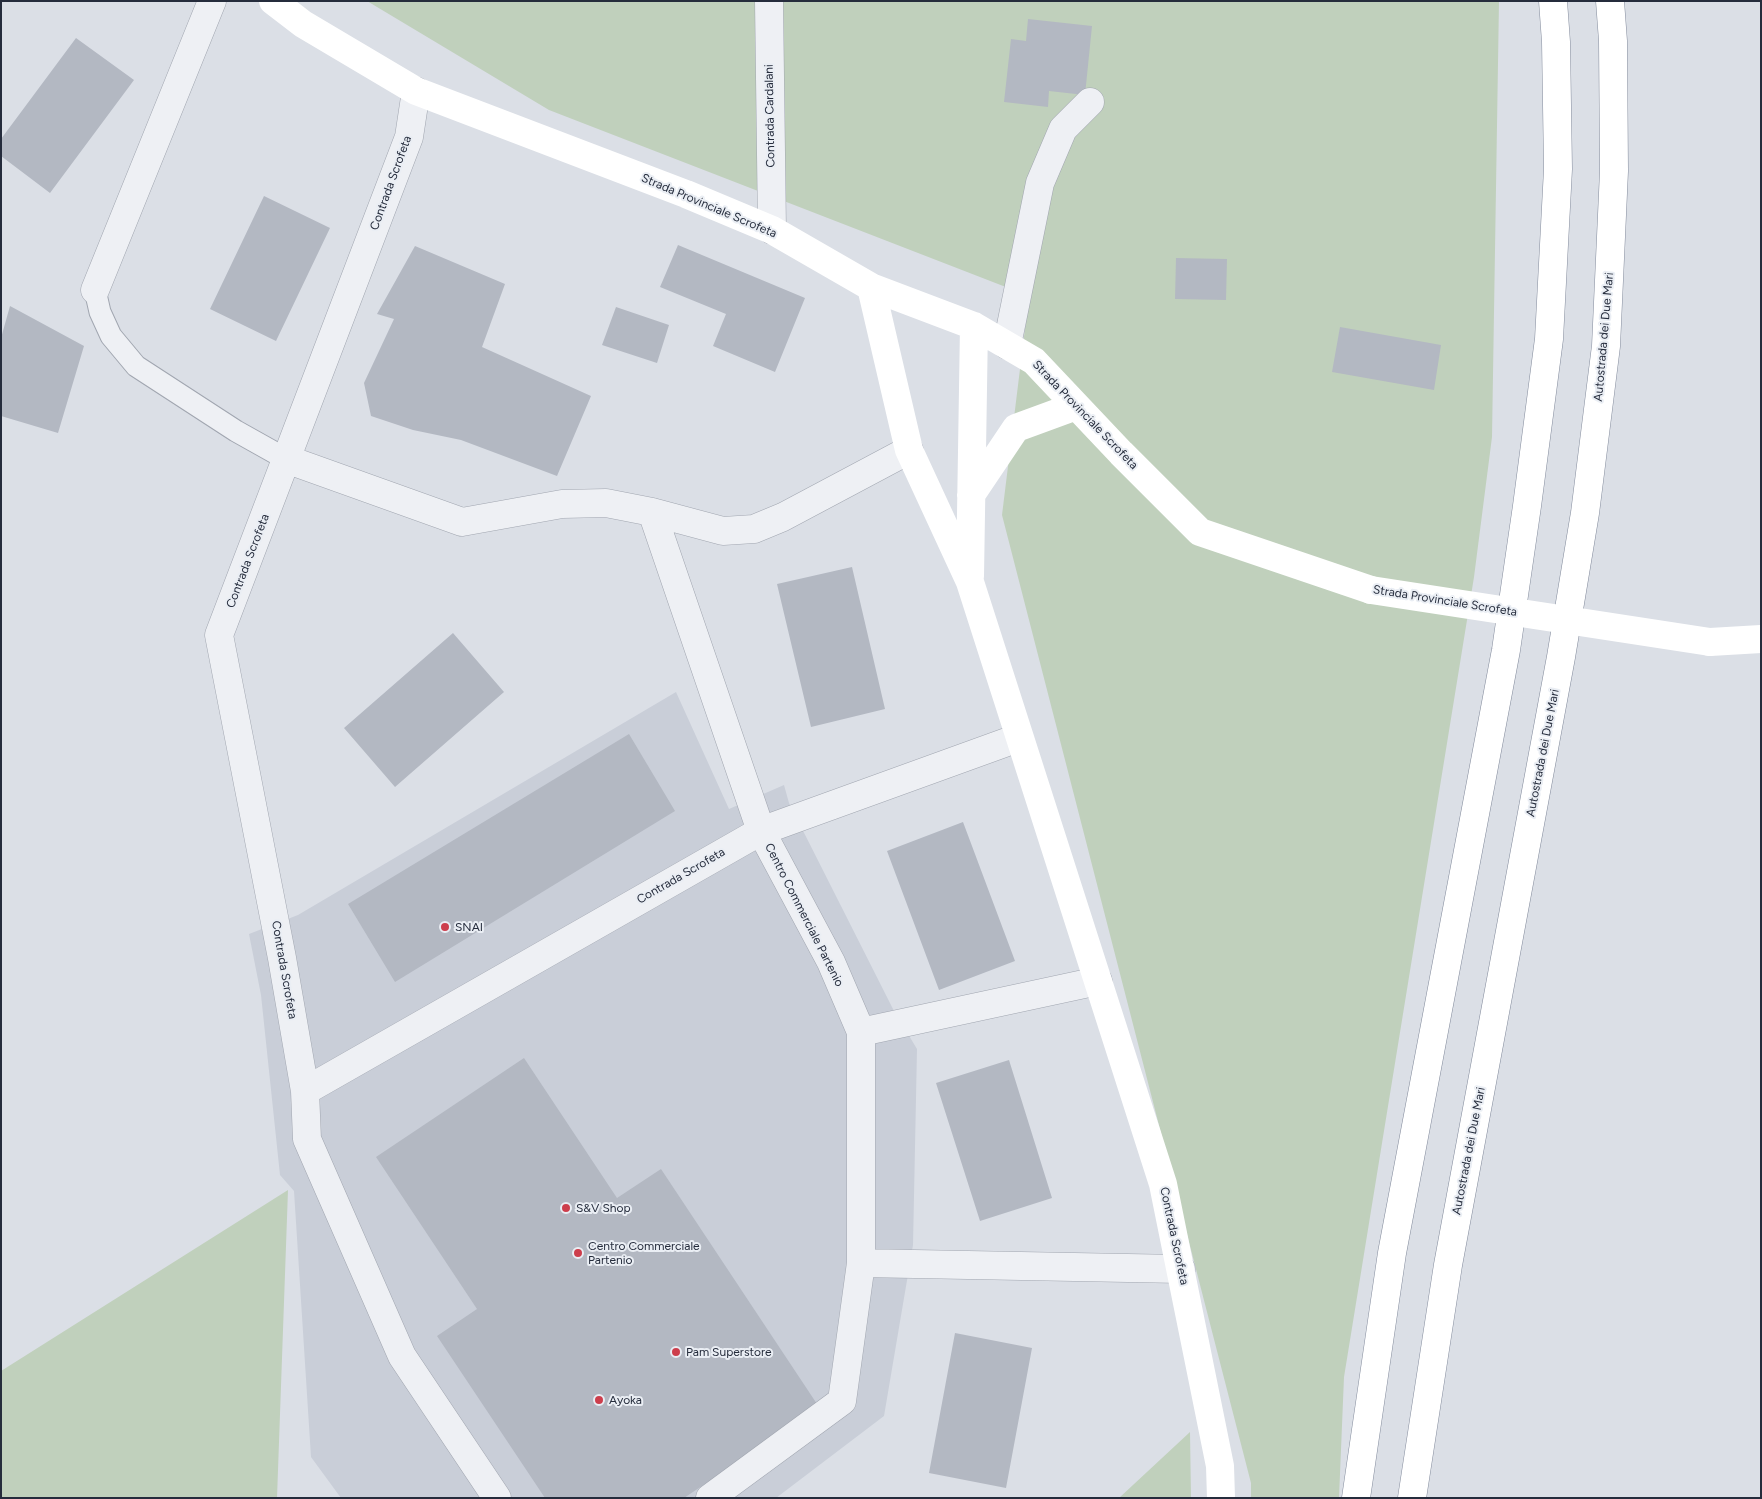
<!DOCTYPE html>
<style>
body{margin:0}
#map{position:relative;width:1762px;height:1499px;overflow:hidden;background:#dbdfe6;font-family:Figtree,sans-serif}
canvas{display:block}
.frame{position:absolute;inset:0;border:2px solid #252c3c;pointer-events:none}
</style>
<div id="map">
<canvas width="1762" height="1499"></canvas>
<div class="frame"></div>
</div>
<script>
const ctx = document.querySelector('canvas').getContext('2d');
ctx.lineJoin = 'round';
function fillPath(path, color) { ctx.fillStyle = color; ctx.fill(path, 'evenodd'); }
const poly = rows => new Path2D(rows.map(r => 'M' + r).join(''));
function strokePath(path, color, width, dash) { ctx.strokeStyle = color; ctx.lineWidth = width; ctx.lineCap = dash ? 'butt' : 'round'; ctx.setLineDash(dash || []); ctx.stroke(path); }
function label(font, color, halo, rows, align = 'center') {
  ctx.font = font + ' Figtree,sans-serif'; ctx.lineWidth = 4; ctx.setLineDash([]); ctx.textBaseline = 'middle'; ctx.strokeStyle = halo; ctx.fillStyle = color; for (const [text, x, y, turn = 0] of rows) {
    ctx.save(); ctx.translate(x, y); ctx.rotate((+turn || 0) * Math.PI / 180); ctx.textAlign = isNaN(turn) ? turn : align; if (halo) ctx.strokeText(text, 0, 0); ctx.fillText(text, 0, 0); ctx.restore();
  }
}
fillPath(poly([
 [676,692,729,809,784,785,789,803,893,1009,917,1049,913,1245,884,1416,776,1498,341,1498,311,1457,294,1191,280,1175,261,995,249,934,298,915]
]), '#c9ced8');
fillPath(poly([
 [367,1,1499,1,1492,437,1474,577,1344,1377,1339,1498,1251,1498,1251,1483,1002,515,1029,296,549,110],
 [288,1190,277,1498,1,1498,1,1371],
 [1190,1432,1191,1498,1119,1498]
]), '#c0d0bc');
fillPath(poly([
 [1028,19,1092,26,1085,95,1049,91,1048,107,1004,102,1011,39,1026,41],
 [76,38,134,80,50,193,1,156,1,139],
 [264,196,330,228,276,341,210,309],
 [678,245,805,298,775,372,713,346,726,314,660,287],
 [415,246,505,284,482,347,591,396,557,476,461,440,413,430,371,416,364,383,394,319,377,314],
 [1176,258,1227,259,1226,300,1175,299],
 [10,306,84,346,58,433,1,416,1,338],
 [616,307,669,325,657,363,602,345],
 [1340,327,1441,345,1434,390,1332,372],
 [852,567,885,709,811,727,777,584],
 [453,633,504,692,395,787,344,728],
 [629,734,675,811,395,982,348,904],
 [963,822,1015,961,939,990,887,851],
 [524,1058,617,1198,661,1169,819,1407,684,1498,545,1498,437,1336,477,1309,376,1157],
 [1009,1060,1052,1198,980,1221,936,1083],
 [955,1333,1032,1348,1006,1488,929,1473]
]), '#b3b8c2');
const lane = poly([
 [95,290,100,312,111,336,136,366,236,431,286,459]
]);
const street = poly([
 [769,1,772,230],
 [416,91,409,137,219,635,282,958,305,1091,761,831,1018,738],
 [95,290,212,1],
 [1007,345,1040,183,1063,129,1090,102],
 [286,459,462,522,562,504,606,503,652,512,723,531,754,529,783,517,909,450],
 [652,512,761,831,831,962,861,1032,861,1263,842,1401,710,1498],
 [861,1032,1098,981],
 [305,1091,307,1139,402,1356,497,1498],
 [861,1263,1181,1269]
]);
const highway = poly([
 [1356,1498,1392,1253,1506,650,1527,506,1549,339,1558,169,1556,42,1553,1],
 [1412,1498,1448,1265,1561,657,1585,513,1606,346,1614,171,1613,41,1610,1]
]);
strokePath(lane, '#a1a6b0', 23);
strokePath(street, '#a1a6b0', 29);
strokePath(highway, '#838b9c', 29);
strokePath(lane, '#eef0f4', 21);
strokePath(street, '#eef0f4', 28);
strokePath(poly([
 [273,1,303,24,416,91,686,194,772,230,871,287,974,326,1034,361,1121,453,1200,532,1371,590],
 [871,287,909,450,970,582,1163,1184,1220,1466,1221,1498],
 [971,495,1016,428,1076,406],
 [970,576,974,326],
 [1710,642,1761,639]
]), '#fff', 28);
strokePath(highway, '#fff', 28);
strokePath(poly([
 [1371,590,1710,642]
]), '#fff', 28);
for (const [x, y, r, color] of [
 [445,927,5,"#cd3e4c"],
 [566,1208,5,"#cd3e4c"],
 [578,1253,5,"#cd3e4c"],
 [676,1352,5,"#cd3e4c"],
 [599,1400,5,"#cd3e4c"]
]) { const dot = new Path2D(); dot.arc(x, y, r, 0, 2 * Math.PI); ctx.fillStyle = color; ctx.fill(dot); strokePath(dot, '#eaeef4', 2); }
label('12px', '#252c3c', '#eaeef4', [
 ["Contrada Cardalani",770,116,-91],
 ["Contrada Scrofeta",391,183,-70],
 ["Strada Provinciale Scrofeta",709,206,23],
 ["Autostrada dei Due Mari",1604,337,-85],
 ["Strada Provinciale Scrofeta",1085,415,46],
 ["Contrada Scrofeta",248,561,-69],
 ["Strada Provinciale Scrofeta",1445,601,9],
 ["Autostrada dei Due Mari",1543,753,-79],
 ["Contrada Scrofeta",681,876,-30],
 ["Centro Commerciale Partenio",804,915,63],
 ["Contrada Scrofeta",284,970,80],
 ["Autostrada dei Due Mari",1469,1151,-79],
 ["Contrada Scrofeta",1174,1236,78]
]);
label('12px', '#252c3c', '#eaeef4', [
 ["SNAI",455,927],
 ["S&V Shop",576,1208],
 ["Centro Commerciale",588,1246],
 ["Partenio",588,1260],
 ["Pam Superstore",686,1352],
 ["Ayoka",609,1400]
], 'left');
</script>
